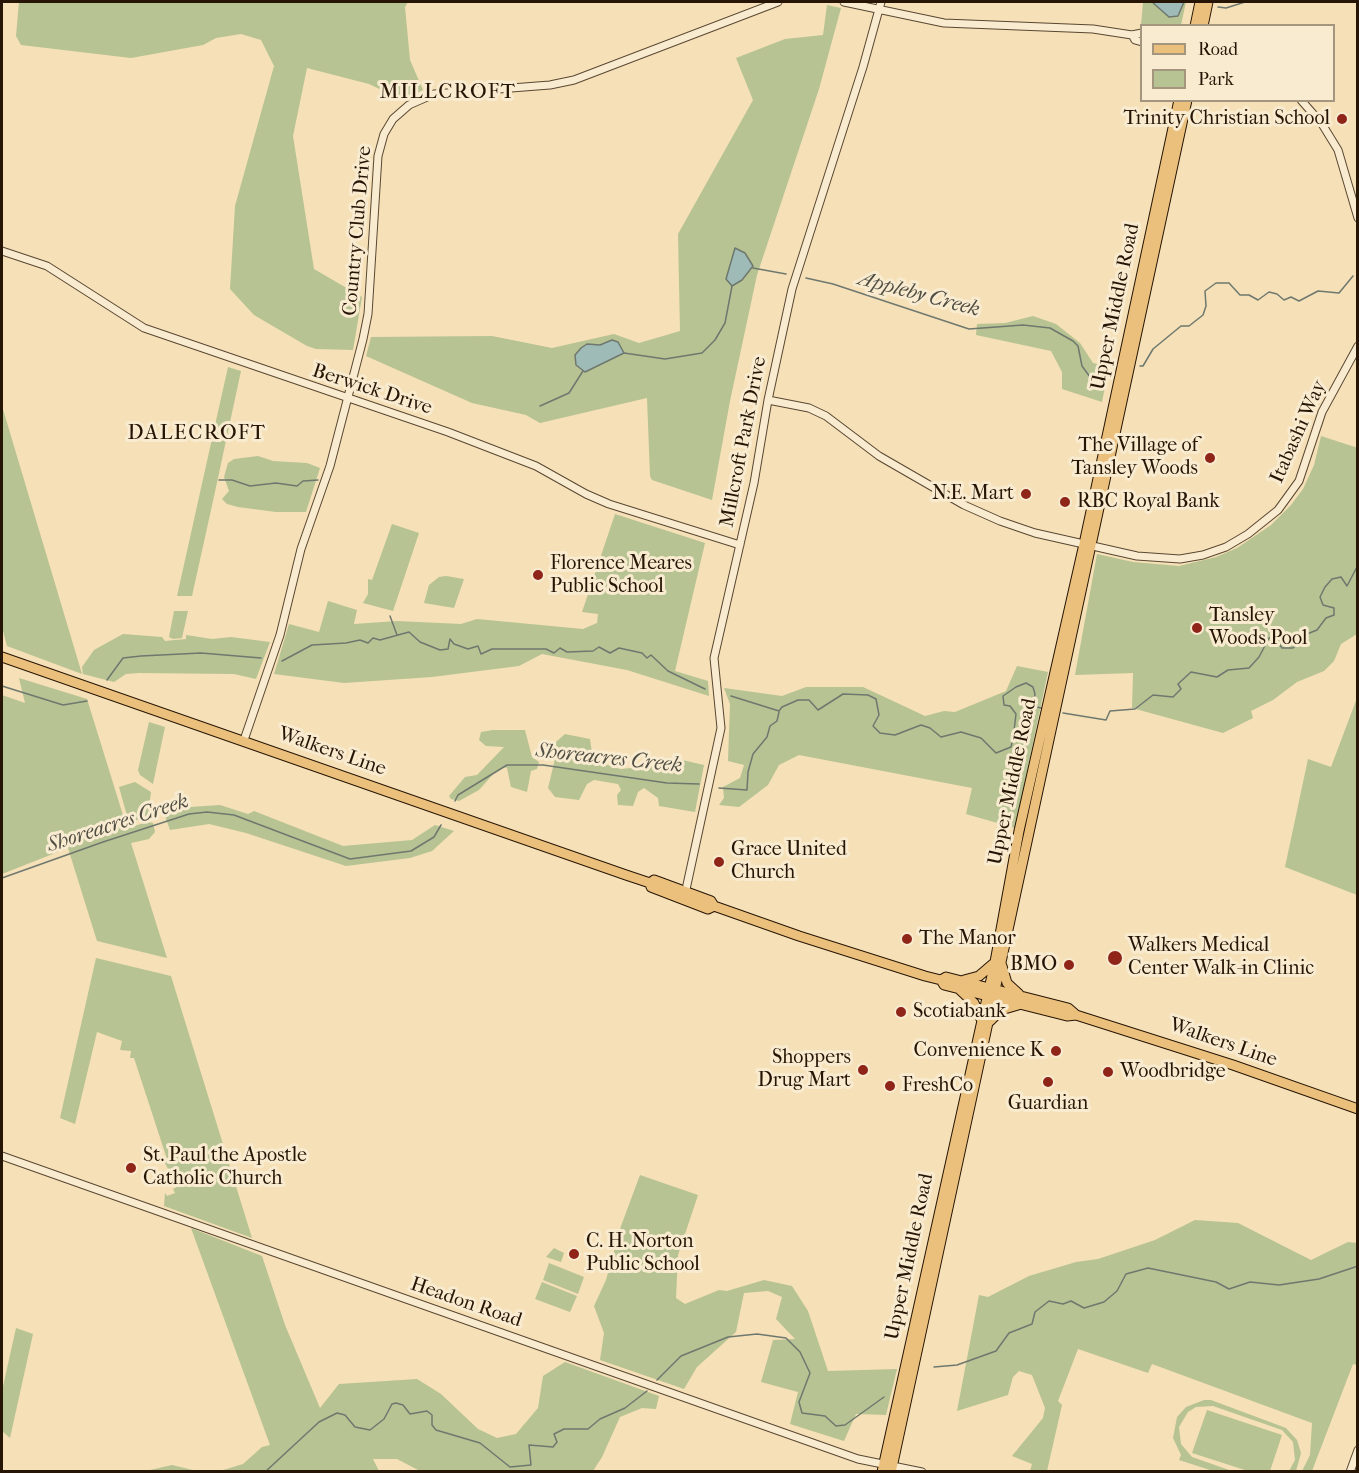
<!DOCTYPE html>
<style>
body{margin:0}
#map{position:relative;width:1359px;height:1473px;overflow:hidden;background:#f5e0b7;font-family:"IM FELL French Canon",serif}
canvas{display:block}
.frame{position:absolute;inset:0;border:3px solid #261404;pointer-events:none}
.legend{position:absolute;left:1140px;top:24px;width:195px;height:78px;box-sizing:border-box;background:#f8ebd0;border:2px solid #a4957e;margin:0;padding:8px 10px;list-style:none;font-size:18px;color:#261404}
.legend li{display:flex;align-items:center;gap:12px;height:30px}
.legend b{width:30px;border:2px solid #a4957e}
</style>
<div id="map">
<canvas width="1359" height="1473"></canvas>
<div class="frame"></div>
<ul class="legend">
<li><b style="height:8px;background:#eac07c"></b>Road</li>
<li><b style="height:16px;background:#b7c392"></b>Park</li>
</ul>
</div>
<script>
const ctx = document.querySelector('canvas').getContext('2d');
ctx.lineJoin = 'round';
function fillPath(path, color) { ctx.fillStyle = color; ctx.fill(path, 'evenodd'); }
const poly = rows => new Path2D(rows.map(r => 'M' + r).join(''));
function strokePath(path, color, width, dash) { ctx.strokeStyle = color; ctx.lineWidth = width; ctx.lineCap = dash ? 'butt' : 'round'; ctx.setLineDash(dash || []); ctx.stroke(path); }
function label(font, color, halo, rows, align = 'center') {
  ctx.font = font + ' "IM FELL French Canon",serif'; ctx.lineWidth = 6; ctx.setLineDash([]); ctx.textBaseline = 'middle'; ctx.strokeStyle = halo; ctx.fillStyle = color; for (const [text, x, y, turn = 0] of rows) {
    ctx.save(); ctx.translate(x, y); ctx.rotate((+turn || 0) * Math.PI / 180); ctx.textAlign = isNaN(turn) ? turn : align; if (halo) ctx.strokeText(text, 0, 0); ctx.fillText(text, 0, 0); ctx.restore();
  }
}
fillPath(poly([
 [19,2,408,2,405,7,410,60,423,90,403,100,369,84,307,68,293,136,314,269,362,297,353,350,316,349,307,346,254,315,230,289,235,206,274,66,261,40,241,34,216,38,203,45,131,58,21,45,16,36],
 [1143,2,1186,2,1181,25,1141,25],
 [827,5,841,8,819,89,757,275,730,401,712,500,652,480,650,476,647,398,540,423,526,415,472,403,366,356,371,337,492,336,552,348,614,334,639,343,680,331,678,234,753,100,736,58,785,39,823,35],
 [1033,316,1056,324,1080,343,1093,363,1109,367,1102,402,1062,389,1062,372,1051,351,976,335,977,324,1005,323],
 [228,367,241,371,213,501,192,596,177,596],
 [2,406,82,674,7,646,2,627],
 [1321,436,1358,448,1357,634,1341,644,1334,661,1324,671,1297,682,1273,700,1251,711,1253,718,1223,733,1132,708,1133,673,1075,675,1097,554,1133,562,1179,566,1216,557,1237,548,1271,525,1291,505,1303,489,1314,465],
 [258,456,273,461,307,463,320,468,306,512,276,512,238,507,227,504,222,499,229,491,224,477,228,463,234,459],
 [615,514,705,543,675,671,708,681,709,696,627,670,542,654,519,666,432,677,344,683,274,674,289,624,319,632,328,601,357,610,354,624,397,621,461,624,477,619,583,629,597,623,598,614,582,612],
 [392,524,419,533,393,611,363,603,368,594,368,579,372,580],
 [446,576,464,579,454,608,424,603,429,585,439,577],
 [174,611,188,611,182,638,173,639,169,637],
 [123,634,162,637,165,641,186,639,186,635,212,639,231,637,270,642,256,679,234,674,139,673,126,674,114,682,83,674,82,667,94,650],
 [1017,666,1048,672,1015,828,966,814,972,788,799,755,779,765,768,785,739,807,719,805,724,798,723,787,740,778,744,765,728,761,730,704,724,688,782,696,806,687,863,687,925,716,944,711,955,712,1006,691],
 [19,678,87,699,127,828,148,822,153,823,155,832,149,839,131,843,167,958,97,941,68,848,2,874,2,695,25,703],
 [1357,698,1358,895,1357,895,1285,867,1308,759,1331,767],
 [149,722,165,727,153,784,140,775,138,770],
 [493,730,525,730,532,757,539,762,537,769,531,771,527,792,511,787,507,768,503,767,495,772,479,790,459,801,451,799,449,796,465,777,477,775,504,747,486,746,479,740,481,732],
 [565,734,590,739,592,753,599,762,620,769,655,766,669,757,704,765,695,812,659,806,658,798,644,788,638,792,633,806,618,805,617,795,621,790,618,784,594,780,587,784,579,800,555,797,548,788,555,759,556,742],
 [135,782,151,792,148,816,129,823,119,787],
 [220,805,248,814,254,811,343,846,412,840,435,825,454,831,432,851,410,858,346,866,246,833,209,824,170,830,165,816,190,807],
 [96,958,171,976,252,1238,164,1206,165,1193,167,1196,175,1193,173,1189,177,1187,164,1161,167,1159,134,1058,130,1058,131,1051,120,1050,122,1041,97,1032,75,1124,60,1118],
 [640,1175,698,1195,678,1255,676,1298,685,1304,719,1290,727,1291,764,1280,792,1286,808,1311,828,1371,897,1369,886,1415,856,1414,844,1441,790,1424,798,1392,761,1382,773,1340,795,1339,776,1319,782,1297,768,1291,744,1293,736,1332,697,1367,684,1389,600,1360,604,1333,594,1306,606,1280,621,1226],
 [1195,1220,1238,1223,1311,1260,1348,1242,1357,1243,1357,1365,1353,1364,1312,1471,1302,1471,1310,1455,1312,1423,1152,1364,1148,1373,1078,1349,1058,1401,1062,1405,1047,1471,1030,1471,1032,1464,1012,1456,1043,1418,1045,1408,1032,1375,1019,1371,1013,1377,1008,1395,957,1411,979,1295,988,1297,1029,1276,1076,1262,1098,1259,1155,1240],
 [191,1228,262,1256,285,1325,320,1408,339,1384,417,1379,441,1394,478,1429,497,1438,516,1434,538,1408,543,1376,565,1362,659,1396,656,1409,642,1408,620,1417,602,1457,593,1471,420,1471,397,1459,373,1459,379,1471,220,1471,243,1464,262,1447,270,1445],
 [554,1248,564,1253,561,1262,546,1257],
 [549,1263,584,1277,578,1294,543,1280],
 [542,1282,577,1296,570,1312,535,1299],
 [16,1328,33,1334,10,1438,2,1431,2,1391],
 [1204,1400,1211,1400,1286,1428,1297,1440,1301,1453,1296,1471,1289,1471,1295,1460,1293,1442,1282,1430,1213,1406,1196,1407,1188,1412,1179,1427,1181,1444,1192,1457,1232,1471,1213,1471,1179,1460,1181,1455,1173,1438,1177,1417,1186,1407],
 [1207,1410,1282,1435,1270,1471,1248,1471,1192,1453],
 [172,1465,197,1471,145,1472,146,1471]
]), '#b7c392');
const water = poly([
 [1152,2,1184,2,1178,16,1169,17,1152,2],
 [735,248,745,253,753,266,742,280,732,286,726,279,735,248],
 [612,340,618,342,624,353,585,372,576,365,575,355,581,348,587,344,600,345,612,340]
]);
fillPath(water, '#9fbbb7');
strokePath(water, '#6f786f', 1.5);
strokePath(poly([
 [1186,2,1187,2],
 [1218,7,1226,8,1245,2],
 [753,268,786,274],
 [806,278,833,284,969,329,1023,325,1050,328,1073,341,1078,346,1082,366,1090,377,1106,384],
 [624,353,665,359,702,353,715,340,725,323,732,286],
 [1140,366,1143,366,1153,349,1181,326,1189,326,1203,315,1206,306,1205,291,1216,283,1229,283,1240,295,1249,295,1258,300,1269,292,1277,294,1284,300,1291,297,1299,301,1318,291,1339,293,1353,276],
 [540,406,569,393,583,371],
 [219,480,232,480,250,486,276,483,297,486,303,481,318,480],
 [390,616,397,635],
 [282,661,312,645,346,643,360,640,368,643,373,638,380,640,409,632,420,642,440,650,448,649,450,639,454,644,468,649,478,646,481,654,492,649,546,649,554,653,560,648,567,652,593,651,599,647,610,653,619,648,642,653,647,658,651,655,668,671,705,689],
 [107,680,123,658,141,656,201,653,261,658],
 [2,686,63,705,87,701],
 [731,696,779,711,782,707,798,700,809,700,818,710,843,694,868,695,876,699,879,715,873,726,880,733,895,735,921,725,930,728,941,737,961,732,981,738,996,753,1011,747,1013,739,1016,714,1010,706,1004,705,1003,696,1016,687,1026,683,1033,687,1035,694,1033,706,1041,708],
 [1063,713,1106,720,1110,711,1135,709,1153,695,1173,697,1181,689,1178,684,1191,672,1217,677,1228,670,1249,668,1259,657,1269,638,1275,638,1282,648,1293,648,1307,634,1317,630,1326,618,1334,615,1334,608,1323,605,1320,597,1325,587,1332,579,1341,577,1347,586,1358,565],
 [719,788,747,790,748,772,753,754,767,737,770,726,777,721,779,712],
 [455,801,458,795,507,765,543,765,667,783,699,784],
 [2,878,103,842,189,814,207,812,234,815,350,859,411,851,434,837,441,825],
 [934,1367,957,1365,996,1351,1009,1333,1032,1324,1035,1312,1049,1301,1063,1304,1071,1301,1084,1308,1104,1302,1117,1291,1126,1274,1148,1268,1216,1282,1229,1289,1250,1282,1279,1285,1319,1279,1358,1266],
 [657,1380,681,1356,728,1337,757,1334,786,1338,800,1352,810,1373,799,1402,802,1413,825,1416,836,1426,845,1425,884,1397],
 [265,1472,319,1422,337,1413,345,1415,355,1427,370,1430,384,1419,392,1404,396,1403,403,1405,410,1414,427,1411,432,1415,432,1425,436,1430,480,1443,510,1467,531,1465,529,1445,553,1447,557,1442,554,1434,564,1429,588,1429,600,1419,625,1408,647,1391]
]), '#6f786f', 1.5);
const minor = poly([
 [844,2,944,23,1093,29,1132,35,1142,33],
 [1132,35,1135,40,1142,42],
 [1301,100,1322,124,1338,150,1358,218],
 [2,251,47,266,144,328,448,432,536,466,586,494,609,504,740,545],
 [768,400,809,408,826,416,879,456,964,505,1000,521,1035,533,1137,556,1180,559,1203,555,1226,547,1248,534,1278,510,1299,481,1322,412,1358,346],
 [244,740,280,635,301,549,330,466,363,339,368,314,378,156,384,134,393,119,409,105,434,94,550,85,574,80,778,2],
 [685,894,721,728,714,658,754,483,768,400,792,289,863,67,881,2],
 [2,1156,858,1459,922,1472],
 [1350,1472,1358,1450]
]);
const major = poly([
 [1195,26,1200,2],
 [1203,26,1208,2],
 [2,657,626,875,650,883,654,880,711,901,714,906,799,936,925,976,941,980,946,977,1068,1008,1076,1015,1233,1065,1358,1109],
 [650,883,651,887,708,909,714,906],
 [1002,966,1007,983,1019,994],
 [941,980,944,985,1067,1016,1076,1015],
 [964,980,979,976,993,964],
 [960,990,974,1003,981,1019],
 [990,1021,1001,1010,1018,1005],
 [882,1472,995,962,1019,831,1084,544,1179,100],
 [891,1472,1187,100]
]);
strokePath(minor, '#5a4731', 9);
strokePath(major, '#261404', 11);
strokePath(minor, '#f8ebd0', 7);
strokePath(major, '#eac07c', 9);
for (const [x, y, r, color] of [
 [1342,119,6,"#8f2418"],
 [1210,458,6,"#8f2418"],
 [1026,494,6,"#8f2418"],
 [1065,502,6,"#8f2418"],
 [538,575,6,"#8f2418"],
 [1197,628,6,"#8f2418"],
 [719,862,6,"#8f2418"],
 [907,939,6,"#8f2418"],
 [1115,958,8,"#8f2418"],
 [1069,965,6,"#8f2418"],
 [901,1012,6,"#8f2418"],
 [1056,1051,6,"#8f2418"],
 [863,1070,6,"#8f2418"],
 [1108,1072,6,"#8f2418"],
 [1048,1082,6,"#8f2418"],
 [890,1086,6,"#8f2418"],
 [131,1168,6,"#8f2418"],
 [574,1254,6,"#8f2418"]
]) { const dot = new Path2D(); dot.arc(x, y, r, 0, 2 * Math.PI); ctx.fillStyle = color; ctx.fill(dot); strokePath(dot, '#f8ebd0', 2); }
label('20px', '#261404', '#f8ebd0', [
 ["Trinity Christian School",1330,119,"right"],
 ["The Village of",1198,446,"right"],
 ["Tansley Woods",1198,469,"right"],
 ["N.E. Mart",1014,494,"right"],
 ["RBC Royal Bank",1077,502],
 ["Florence Meares",550,564],
 ["Public School",550,587],
 ["Tansley",1209,616],
 ["Woods Pool",1209,639],
 ["Grace United",731,850],
 ["Church",731,873],
 ["The Manor",919,939],
 ["Walkers Medical",1128,946],
 ["Center Walk-in Clinic",1128,969],
 ["BMO",1057,965,"right"],
 ["Scotiabank",913,1012],
 ["Convenience K",1044,1051,"right"],
 ["Shoppers",851,1058,"right"],
 ["Drug Mart",851,1081,"right"],
 ["Woodbridge",1120,1072],
 ["FreshCo",902,1086],
 ["Guardian",1048,1104,"center"],
 ["St. Paul the Apostle",143,1156],
 ["Catholic Church",143,1179],
 ["C. H. Norton",586,1242],
 ["Public School",586,1265]
], 'left');
label('20px', '#261404', '#f8ebd0', [
 ["Country Club Drive",358,231,-85],
 ["Upper Middle Road",1116,307,-78],
 ["Berwick Drive",372,390,18],
 ["Itabashi Way",1299,432,-66],
 ["Millcroft Park Drive",744,442,-79],
 ["Walkers Line",332,752,19],
 ["Upper Middle Road",1013,782,-78],
 ["Walkers Line",1223,1043,19],
 ["Upper Middle Road",910,1257,-78],
 ["Headon Road",466,1303,19]
]);
ctx.letterSpacing = '1.5px';
label('21px', '#261404', '#f8ebd0', [
 ["MILLCROFT",448,93],
 ["DALECROFT",197,434]
]);
ctx.letterSpacing = '0px';
label('italic 21px', '#504e43', '#f8ebd0', [
 ["Appleby Creek",919,295,15],
 ["Shoreacres Creek",609,759,6],
 ["Shoreacres Creek",118,824,-18]
]);
</script>
